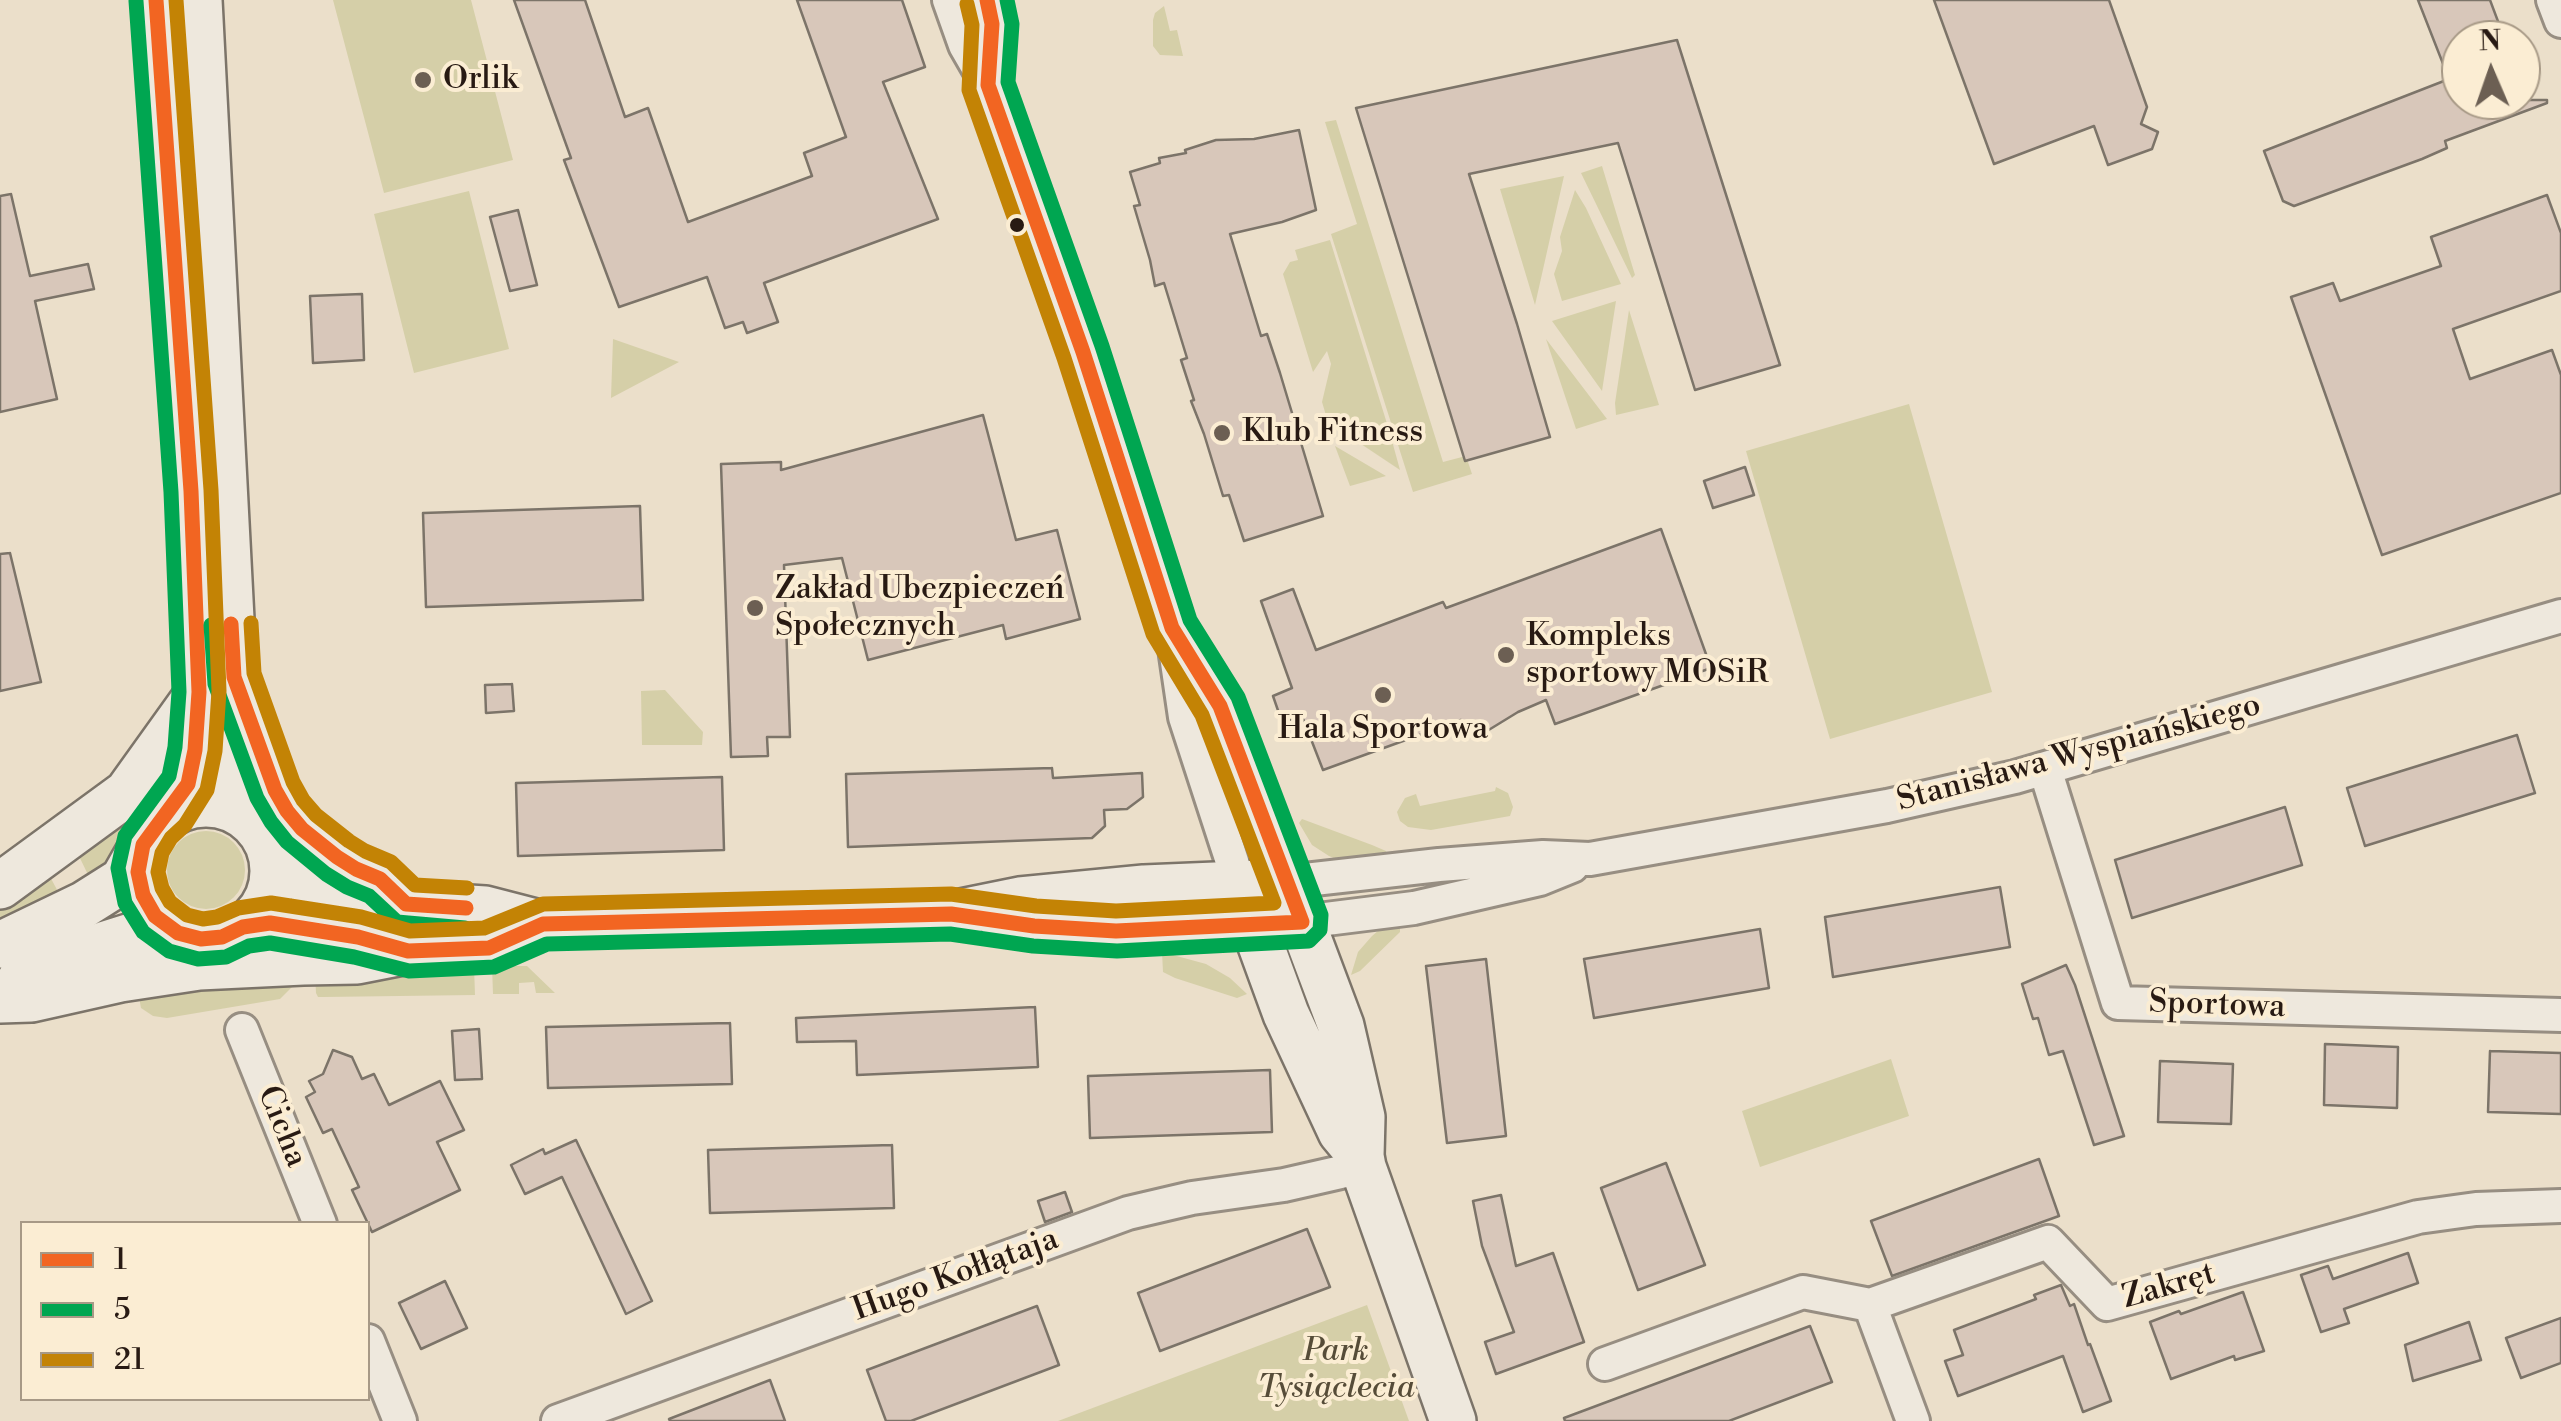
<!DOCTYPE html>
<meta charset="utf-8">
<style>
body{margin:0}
#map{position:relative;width:2561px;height:1421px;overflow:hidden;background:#ebdfca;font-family:"Libre Bodoni",serif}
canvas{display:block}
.legend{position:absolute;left:20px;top:1221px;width:350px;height:180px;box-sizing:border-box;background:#fbedd3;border:2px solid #a79986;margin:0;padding:12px 18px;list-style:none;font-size:30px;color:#281a13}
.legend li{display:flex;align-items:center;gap:20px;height:50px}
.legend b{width:50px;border:2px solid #a79986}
.north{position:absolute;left:2441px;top:20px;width:100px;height:100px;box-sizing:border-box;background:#fbedd3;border:2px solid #a79986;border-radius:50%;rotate:358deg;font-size:28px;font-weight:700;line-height:40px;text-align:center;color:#281a13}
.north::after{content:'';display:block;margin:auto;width:35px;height:45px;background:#6c5f53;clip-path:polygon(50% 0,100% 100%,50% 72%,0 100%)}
</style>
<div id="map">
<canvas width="2561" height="1421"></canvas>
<ul class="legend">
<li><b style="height:12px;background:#f26522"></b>1</li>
<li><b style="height:12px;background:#00a651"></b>5</li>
<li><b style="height:12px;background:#c38305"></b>21</li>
</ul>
<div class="north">N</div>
</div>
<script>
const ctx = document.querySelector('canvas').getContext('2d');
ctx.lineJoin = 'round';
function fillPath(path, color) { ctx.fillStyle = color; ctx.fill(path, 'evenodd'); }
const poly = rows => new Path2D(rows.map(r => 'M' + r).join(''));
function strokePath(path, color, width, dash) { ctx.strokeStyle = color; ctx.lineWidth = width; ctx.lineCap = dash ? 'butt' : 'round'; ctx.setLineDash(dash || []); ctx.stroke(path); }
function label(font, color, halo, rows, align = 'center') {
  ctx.font = font + ' "Libre Bodoni",serif'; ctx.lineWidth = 8; ctx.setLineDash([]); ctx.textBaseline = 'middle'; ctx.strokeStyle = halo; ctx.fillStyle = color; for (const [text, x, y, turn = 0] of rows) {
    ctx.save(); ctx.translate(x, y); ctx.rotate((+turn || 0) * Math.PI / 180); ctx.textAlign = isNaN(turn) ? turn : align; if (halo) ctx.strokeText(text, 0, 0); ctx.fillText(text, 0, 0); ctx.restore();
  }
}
fillPath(poly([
 [333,0,471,0,513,160,384,193],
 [1164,6,1170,31,1177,30,1183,56,1160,55,1153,46,1153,20,1155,13],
 [1336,120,1443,462,1466,456,1472,474,1413,492,1331,234,1357,224,1325,122],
 [1602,166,1635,275,1632,278,1581,173],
 [1564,176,1535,305,1500,189],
 [1575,190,1586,208,1621,284,1562,301,1554,274,1562,251,1560,237],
 [469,191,509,349,414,373,374,214],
 [1330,240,1389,430,1400,470,1328,422,1322,402,1331,364,1327,351,1313,372,1283,274,1290,262,1298,260,1295,250],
 [1616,301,1602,391,1552,321],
 [1629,310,1659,405,1616,415,1615,403],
 [613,339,679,362,611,398],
 [1546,339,1607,419,1576,429],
 [1909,404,1992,692,1830,739,1746,451],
 [1335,446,1386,476,1350,486],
 [665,690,703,732,702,745,642,745,641,691],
 [167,767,152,809,94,887,76,850],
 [1496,787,1508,793,1513,807,1510,816,1431,830,1408,827,1400,821,1397,812,1405,798,1416,794,1420,806,1495,791],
 [1302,819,1372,845,1386,851,1388,857,1338,860,1329,856,1312,845,1299,823],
 '167 870a39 39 0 1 1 78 0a39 39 0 1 1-78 0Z',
 [47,871,63,901,0,929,0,904],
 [1400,919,1400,932,1360,971,1351,975,1358,952,1372,936,1385,925],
 [1162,952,1206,964,1230,978,1247,994,1237,998,1175,978,1163,972],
 [474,966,475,995,323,997,318,997,316,993,315,972],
 [492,966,527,966,555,993,536,993,534,982,519,983,519,994,493,994],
 [296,983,280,999,167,1018,153,1016,141,1008,137,986],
 [1891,1059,1909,1116,1760,1167,1742,1111],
 [1367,1305,1409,1421,1058,1421]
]), '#d5cfa8');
const building = poly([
 [514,0,585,0,625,117,648,108,688,222,812,176,804,153,846,137,797,0,902,0,925,67,883,82,938,219,764,283,778,322,747,333,743,322,725,328,707,277,619,307,564,160,571,158,514,0],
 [1934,0,2109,0,2147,107,2141,124,2158,132,2152,149,2108,165,2094,126,1994,164,1934,0],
 [2418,0,2490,0,2505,40,2461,40,2461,100,2547,100,2547,103,2445,141,2447,148,2422,159,2294,206,2283,201,2264,151,2449,79,2418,0],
 [1677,40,1780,365,1695,390,1618,143,1469,174,1517,324,1550,437,1465,461,1356,108,1677,40],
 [1299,130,1316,210,1282,222,1230,234,1261,336,1267,334,1280,373,1323,516,1244,541,1229,495,1223,496,1204,434,1191,401,1194,400,1181,360,1187,358,1164,283,1155,286,1150,260,1134,206,1140,205,1130,172,1160,163,1159,158,1186,153,1185,150,1216,140,1254,139,1299,130],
 [11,194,30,276,88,264,94,289,35,301,57,399,0,412,0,196,11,194],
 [2547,195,2561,233,2561,291,2453,329,2470,379,2552,350,2561,375,2561,493,2382,555,2291,297,2333,283,2340,301,2441,266,2431,237,2547,195],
 [518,210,537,285,510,291,490,217,518,210],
 [362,294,364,360,313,363,310,296,362,294],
 [983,415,1016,540,1057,530,1080,619,1006,639,1003,625,868,660,842,558,784,565,790,737,767,737,768,756,731,757,721,464,781,462,781,470,983,415],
 [1745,467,1754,495,1713,508,1704,481,1745,467],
 [640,506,643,600,426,607,423,513,640,506],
 [1661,529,1711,668,1555,724,1546,700,1518,712,1487,731,1472,728,1461,720,1323,770,1302,716,1282,722,1273,696,1292,688,1261,601,1293,589,1316,650,1443,602,1446,608,1661,529],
 [10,553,41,682,0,691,0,554,10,553],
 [512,684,514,711,486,713,485,685,512,684],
 [2517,735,2535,793,2365,846,2347,788,2517,735],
 [1052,768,1053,778,1142,773,1143,797,1127,809,1104,810,1105,826,1092,838,848,847,846,774,1052,768],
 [722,777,724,850,518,856,516,783,722,777],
 [2285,807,2302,865,2132,918,2115,860,2285,807],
 [2000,887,2010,947,1833,977,1825,917,2000,887],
 [1760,929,1769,988,1594,1018,1584,959,1760,929],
 [1486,959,1506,1136,1447,1143,1426,966,1486,959],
 [2066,965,2075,985,2124,1136,2094,1145,2063,1051,2049,1055,2038,1018,2033,1019,2022,984,2066,965],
 [1035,1007,1038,1067,857,1075,856,1041,797,1042,796,1018,1035,1007],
 [730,1023,732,1084,548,1088,546,1027,730,1023],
 [479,1029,482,1079,455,1080,452,1031,479,1029],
 [2325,1044,2398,1047,2397,1108,2324,1105,2325,1044],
 [333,1050,352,1057,362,1079,374,1074,389,1105,440,1081,464,1130,437,1142,460,1190,372,1232,352,1190,359,1187,332,1129,323,1133,306,1097,315,1092,309,1081,323,1074,333,1050],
 [2490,1051,2561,1053,2561,1114,2488,1112,2490,1051],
 [2160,1061,2233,1064,2231,1124,2158,1122,2160,1061],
 [1270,1070,1272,1132,1090,1138,1088,1076,1270,1070],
 [576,1140,652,1301,626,1314,562,1177,525,1194,511,1165,543,1149,545,1154,576,1140],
 [892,1145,894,1208,710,1213,708,1150,892,1145],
 [2039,1159,2059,1216,1892,1276,1871,1221,2039,1159],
 [1666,1163,1705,1265,1638,1290,1601,1188,1666,1163],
 [1065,1192,1072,1212,1045,1222,1038,1201,1065,1192],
 [1501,1195,1516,1266,1553,1253,1584,1342,1496,1374,1485,1342,1514,1332,1482,1246,1473,1201,1501,1195],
 [1307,1229,1330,1287,1160,1351,1138,1293,1307,1229],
 [2408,1253,2418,1283,2344,1309,2349,1323,2321,1332,2301,1275,2328,1266,2333,1279,2408,1253],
 [445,1281,467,1328,421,1349,399,1303,445,1281],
 [2061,1285,2070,1306,2074,1304,2088,1345,2090,1344,2111,1401,2083,1412,2063,1356,1958,1396,1945,1361,1963,1355,1954,1330,2036,1299,2034,1295,2061,1285],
 [2243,1292,2264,1351,2235,1360,2234,1356,2171,1379,2150,1322,2179,1311,2181,1314,2243,1292],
 [1037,1306,1059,1365,911,1421,886,1421,867,1370,1037,1306],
 [2561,1318,2561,1363,2521,1378,2506,1338,2561,1318],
 [2469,1322,2481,1360,2413,1381,2405,1345,2469,1322],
 [1810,1326,1832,1382,1729,1421,1565,1421,1564,1418,1810,1326],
 [770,1380,785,1421,670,1421,669,1419,770,1380]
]);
fillPath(building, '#d8c7ba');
strokePath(building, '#7c7469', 2.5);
const street = poly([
 [949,0,965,45,988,85,1083,352,1162,593,1172,628,1185,717,1239,883],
 [987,0,992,24,988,85],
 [2553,0,2561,21],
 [1172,628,1220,706,1287,882,1439,865,1543,857,1590,859,1887,806,2015,777,2561,616],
 [2045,769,2118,1003,2561,1015],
 [1302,922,1414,908,1540,879,1572,866],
 [242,1030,320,1224],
 [368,1341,400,1421],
 [1605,1364,1803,1292,1870,1305],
 [558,1421,1128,1213,1192,1198,1284,1185,1363,1167],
 [1913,1421,1870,1305,2048,1242,2107,1304,2418,1217,2476,1209,2561,1206]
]);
const secondary = poly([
 [156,0,191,491,199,692,195,750,188,784,168,814],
 [199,0,234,677,226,731,240,790,246,808,257,826],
 [244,702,275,790,287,811,302,829,337,857,356,869,380,879,396,895],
 '139 871a67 67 0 1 1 134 0a67 67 0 1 1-134 0Z',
 [271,853,295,876,350,897,406,904,485,909,543,924,951,914,1020,900,1144,888,1287,882,1341,1026,1362,1117,1361,1156,1363,1167,1453,1421],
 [0,886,127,793,198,694],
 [1244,899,1286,1014,1341,1132,1356,1150],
 [1003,922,1034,926,1116,931,1302,922],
 [243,927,270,923,288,924,358,937,408,951,489,948,543,924],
 [0,945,85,904,123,880,143,845],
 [20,980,106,944,144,932,178,933],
 [0,1000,31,999,120,979,199,967,303,962,357,961,408,951]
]);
strokePath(street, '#978e82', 38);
strokePath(secondary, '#7c7469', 50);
strokePath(street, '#eee8dd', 32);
strokePath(secondary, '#eee8dd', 45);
strokePath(poly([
 [156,0,191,491,199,692,195,750,188,784,143,845,138,872,143,895,155,916,178,933,201,939,222,937,243,927,270,923,358,937,408,951,489,948,543,924,951,914,1034,926,1116,931,1302,922,1220,706,1172,628,1083,352,988,85,992,24,987,0],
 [231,624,234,677,275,790,287,811,302,829,337,857,356,869,380,879,406,904,466,908]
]), '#f26522', 15);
strokePath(poly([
 [136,1,171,492,179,692,175,747,169,776,125,836,118,868,125,903,143,932,169,951,198,959,226,957,249,946,270,943,354,957,409,971,494,967,547,944,950,934,1033,946,1117,951,1309,941,1320,930,1321,915,1238,697,1190,620,1102,346,1008,82,1012,24,1007,0],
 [211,625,215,684,257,798,271,822,287,842,326,874,347,887,369,896,397,922,465,928]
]), '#00a651', 15);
strokePath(poly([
 [176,0,211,490,219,691,215,751,207,790,185,825,171,838,162,853,158,872,162,888,170,902,187,915,203,919,217,917,238,908,271,903,361,917,410,931,484,928,543,904,951,894,1036,906,1116,911,1274,903,1202,715,1153,634,1064,358,969,90,972,25,967,4],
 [251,623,254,673,293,782,303,800,316,815,349,841,365,851,391,862,415,885,467,888]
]), '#c38305', 15);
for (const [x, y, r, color] of [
 [423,80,10,"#6c5f53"],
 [1017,225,9,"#281a13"],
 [1222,433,10,"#6c5f53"],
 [755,608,10,"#6c5f53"],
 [1506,655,10,"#6c5f53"],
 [1383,695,10,"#6c5f53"]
]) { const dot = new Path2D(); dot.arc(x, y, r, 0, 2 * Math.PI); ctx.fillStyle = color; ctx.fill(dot); strokePath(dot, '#fbedd3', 4); }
label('32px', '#281a13', '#fbedd3', [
 ["Orlik",443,80],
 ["Klub Fitness",1242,433],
 ["Zakład Ubezpieczeń",775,590],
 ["Społecznych",775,627],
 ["Kompleks",1526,637],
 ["sportowy MOSiR",1526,674],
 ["Hala Sportowa",1383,730,"center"]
], 'left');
label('32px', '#281a13', '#fbedd3', [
 ["Stanisława Wyspiańskiego",2079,754,-15],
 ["Sportowa",2217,1006,2],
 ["Cicha",281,1127,68],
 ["Hugo Kołłątaja",956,1276,-20],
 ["Zakręt",2169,1287,-16]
]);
label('italic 32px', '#564c38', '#fbedd3', [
 ["Park",1336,1352],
 ["Tysiąclecia",1336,1389]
]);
</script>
